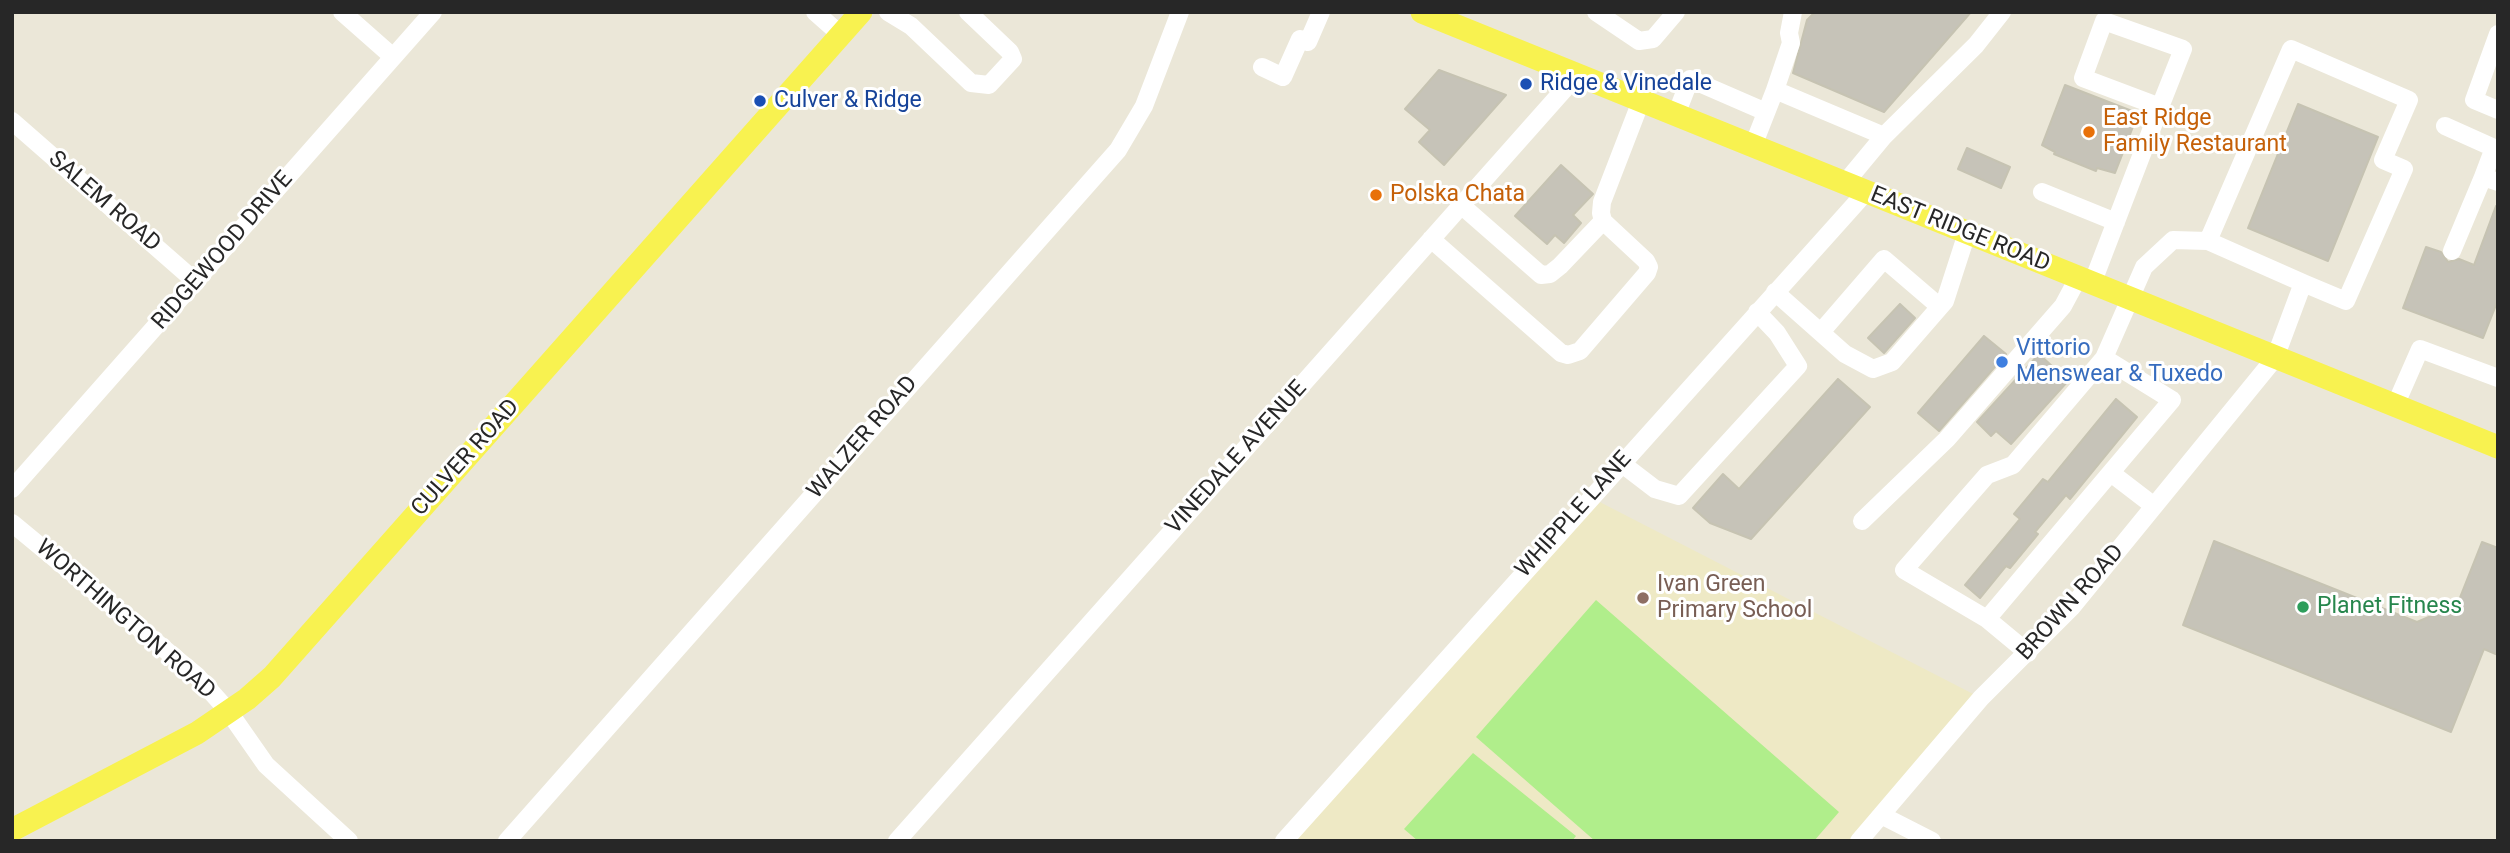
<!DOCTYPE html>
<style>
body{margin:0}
#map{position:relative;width:2510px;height:853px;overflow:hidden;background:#ebe7d8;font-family:Roboto,sans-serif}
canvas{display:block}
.frame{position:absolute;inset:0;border:14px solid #272727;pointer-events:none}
</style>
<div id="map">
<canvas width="2510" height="853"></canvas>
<div class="frame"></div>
</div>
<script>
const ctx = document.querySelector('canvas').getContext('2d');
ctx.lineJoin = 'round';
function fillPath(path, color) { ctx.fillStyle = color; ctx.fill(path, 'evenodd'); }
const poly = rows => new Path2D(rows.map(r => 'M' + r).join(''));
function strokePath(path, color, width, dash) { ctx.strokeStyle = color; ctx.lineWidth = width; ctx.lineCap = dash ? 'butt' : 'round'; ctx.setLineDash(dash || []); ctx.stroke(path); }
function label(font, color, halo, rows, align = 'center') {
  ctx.font = font + ' Roboto,sans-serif'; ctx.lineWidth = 6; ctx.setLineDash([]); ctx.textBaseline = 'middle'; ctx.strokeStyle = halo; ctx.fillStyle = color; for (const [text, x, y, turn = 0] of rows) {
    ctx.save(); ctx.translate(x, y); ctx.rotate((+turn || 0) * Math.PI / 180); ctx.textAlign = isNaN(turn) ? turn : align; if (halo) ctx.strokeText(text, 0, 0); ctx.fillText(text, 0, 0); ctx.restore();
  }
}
fillPath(poly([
 [1590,497,1981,698,1861,841,1284,841]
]), '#eee9c5');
fillPath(poly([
 [1596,600,1839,812,1814,841,1595,841,1476,737],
 [1473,753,1576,836,1572,841,1418,841,1404,829]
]), '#b0ee8b');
const building = poly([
 [1815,12,1971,12,1884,112,1793,73,1807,20,1815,12],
 [1439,70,1506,95,1444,165,1419,142,1430,130,1405,109,1439,70],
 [2065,85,2132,111,2130,116,2136,119,2115,173,2097,168,2096,171,2054,154,2055,152,2042,145,2065,85],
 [2298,104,2378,137,2328,261,2248,228,2298,104],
 [1967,148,2010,167,2001,188,1958,169,1967,148],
 [1561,165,1593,194,1573,215,1581,223,1564,243,1555,235,1547,244,1515,216,1561,165],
 [2496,206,2498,300,2483,338,2403,308,2426,247,2441,252,2448,262,2459,259,2474,265,2496,206],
 [1900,304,1915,318,1884,353,1868,338,1900,304],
 [1984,336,2006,354,1939,431,1918,413,1984,336],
 [2039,354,2068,381,2011,444,1996,431,1991,436,1977,422,2039,354],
 [1838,379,1870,407,1751,539,1710,523,1693,508,1723,474,1739,489,1838,379],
 [2116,399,2137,417,2070,499,2066,495,2035,532,2038,534,2010,568,2006,566,1980,598,1965,585,2020,519,2014,514,2043,479,2048,482,2116,399],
 [2214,541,2417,622,2457,605,2482,542,2498,548,2498,655,2484,649,2451,732,2183,625,2214,541]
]);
fillPath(building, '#c6c3b8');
strokePath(building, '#c6c3b2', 2);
strokePath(poly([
 [342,12,393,57],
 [815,12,841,35],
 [888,12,911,26,971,83,989,85,1013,59,1010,52,968,12],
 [1596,12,1639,41,1653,39,1676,12],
 [2498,34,2474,100,2498,110],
 [1262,67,1283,77,1300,39,1308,42,1321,12],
 [1775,90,1791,43,1789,33,1793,12],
 [1676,115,1690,79,1766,112],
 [12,121,196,282],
 [2445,126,2494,148,2483,177],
 [1753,146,1775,90,1884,136],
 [1845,183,1884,136,1976,45,2002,12],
 [2042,192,2116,222],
 [1461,205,1541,275,1550,274,1560,266,1603,221],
 [1431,239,1561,353,1568,355,1580,351,1647,273,1649,267,1646,261,1603,221,1601,213,1602,202,1641,101],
 [2452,251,2483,177,2498,182],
 [2092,284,2160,107,2183,49,2104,21,2083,78,2160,107],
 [1775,292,1845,354,1873,369,1892,362,1945,301,1967,233],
 [1821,332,1884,259,1940,307],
 [2395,406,2420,349,2498,378],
 [1621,463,1655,489,1679,496,1798,366,1777,333,1757,312],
 [2111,473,2154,506],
 [12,489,433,12],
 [1862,521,1947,439,2063,306,2078,278],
 [12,523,197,676,229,712,266,765,349,841],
 [1987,619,2172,400,2104,358],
 [2028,653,1987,619,1904,570,1987,475,2013,465,2104,358,2144,267,2173,240,2208,241],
 [1881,815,1932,841],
 [507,841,1118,150,1144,106,1180,12],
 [897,841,1577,75],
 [1284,841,1866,192],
 [1859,841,1981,698,2071,608,2275,358,2303,283,2208,241,2291,49,2409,100,2383,160,2404,169,2346,301,2303,283]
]), '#fff', 18);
strokePath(poly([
 [1422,12,2498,447],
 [12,830,197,733,247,699,272,677,861,12]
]), '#f8f250', 23);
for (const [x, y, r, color] of [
 [1526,84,7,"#1a4fb4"],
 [760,101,7,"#1a4fb4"],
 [2089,132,7,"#e8710a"],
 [1376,195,7,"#e8710a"],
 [2002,362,7,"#3f7fe0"],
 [1643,598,7,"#8d6e63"],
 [2303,607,7,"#2e9e5b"]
]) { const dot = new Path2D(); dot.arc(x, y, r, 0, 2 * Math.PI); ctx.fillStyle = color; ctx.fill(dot); strokePath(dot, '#fff', 2.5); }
label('23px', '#164399', '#fff', [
 ["Ridge & Vinedale",1540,84],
 ["Culver & Ridge",774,101]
], 'left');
label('23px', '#c56008', '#fff', [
 ["East Ridge",2103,119],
 ["Family Restaurant",2103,145],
 ["Polska Chata",1390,195]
], 'left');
label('23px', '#272727', '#fff', [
 ["SALEM ROAD",104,202,41],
 ["EAST RIDGE ROAD",1960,230,22],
 ["RIDGEWOOD DRIVE",223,251,-49],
 ["WALZER ROAD",863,438,-49],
 ["CULVER ROAD",466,458,-48],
 ["VINEDALE AVENUE",1237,458,-48],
 ["WHIPPLE LANE",1574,515,-48],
 ["BROWN ROAD",2071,603,-48],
 ["WORTHINGTON ROAD",125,620,41]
]);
label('23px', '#366cbe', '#fff', [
 ["Vittorio",2016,349],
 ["Menswear & Tuxedo",2016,375]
], 'left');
label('23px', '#785e54', '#fff', [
 ["Ivan Green",1657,585],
 ["Primary School",1657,611]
], 'left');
label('23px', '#27864d', '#fff', [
 ["Planet Fitness",2317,607]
], 'left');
</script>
